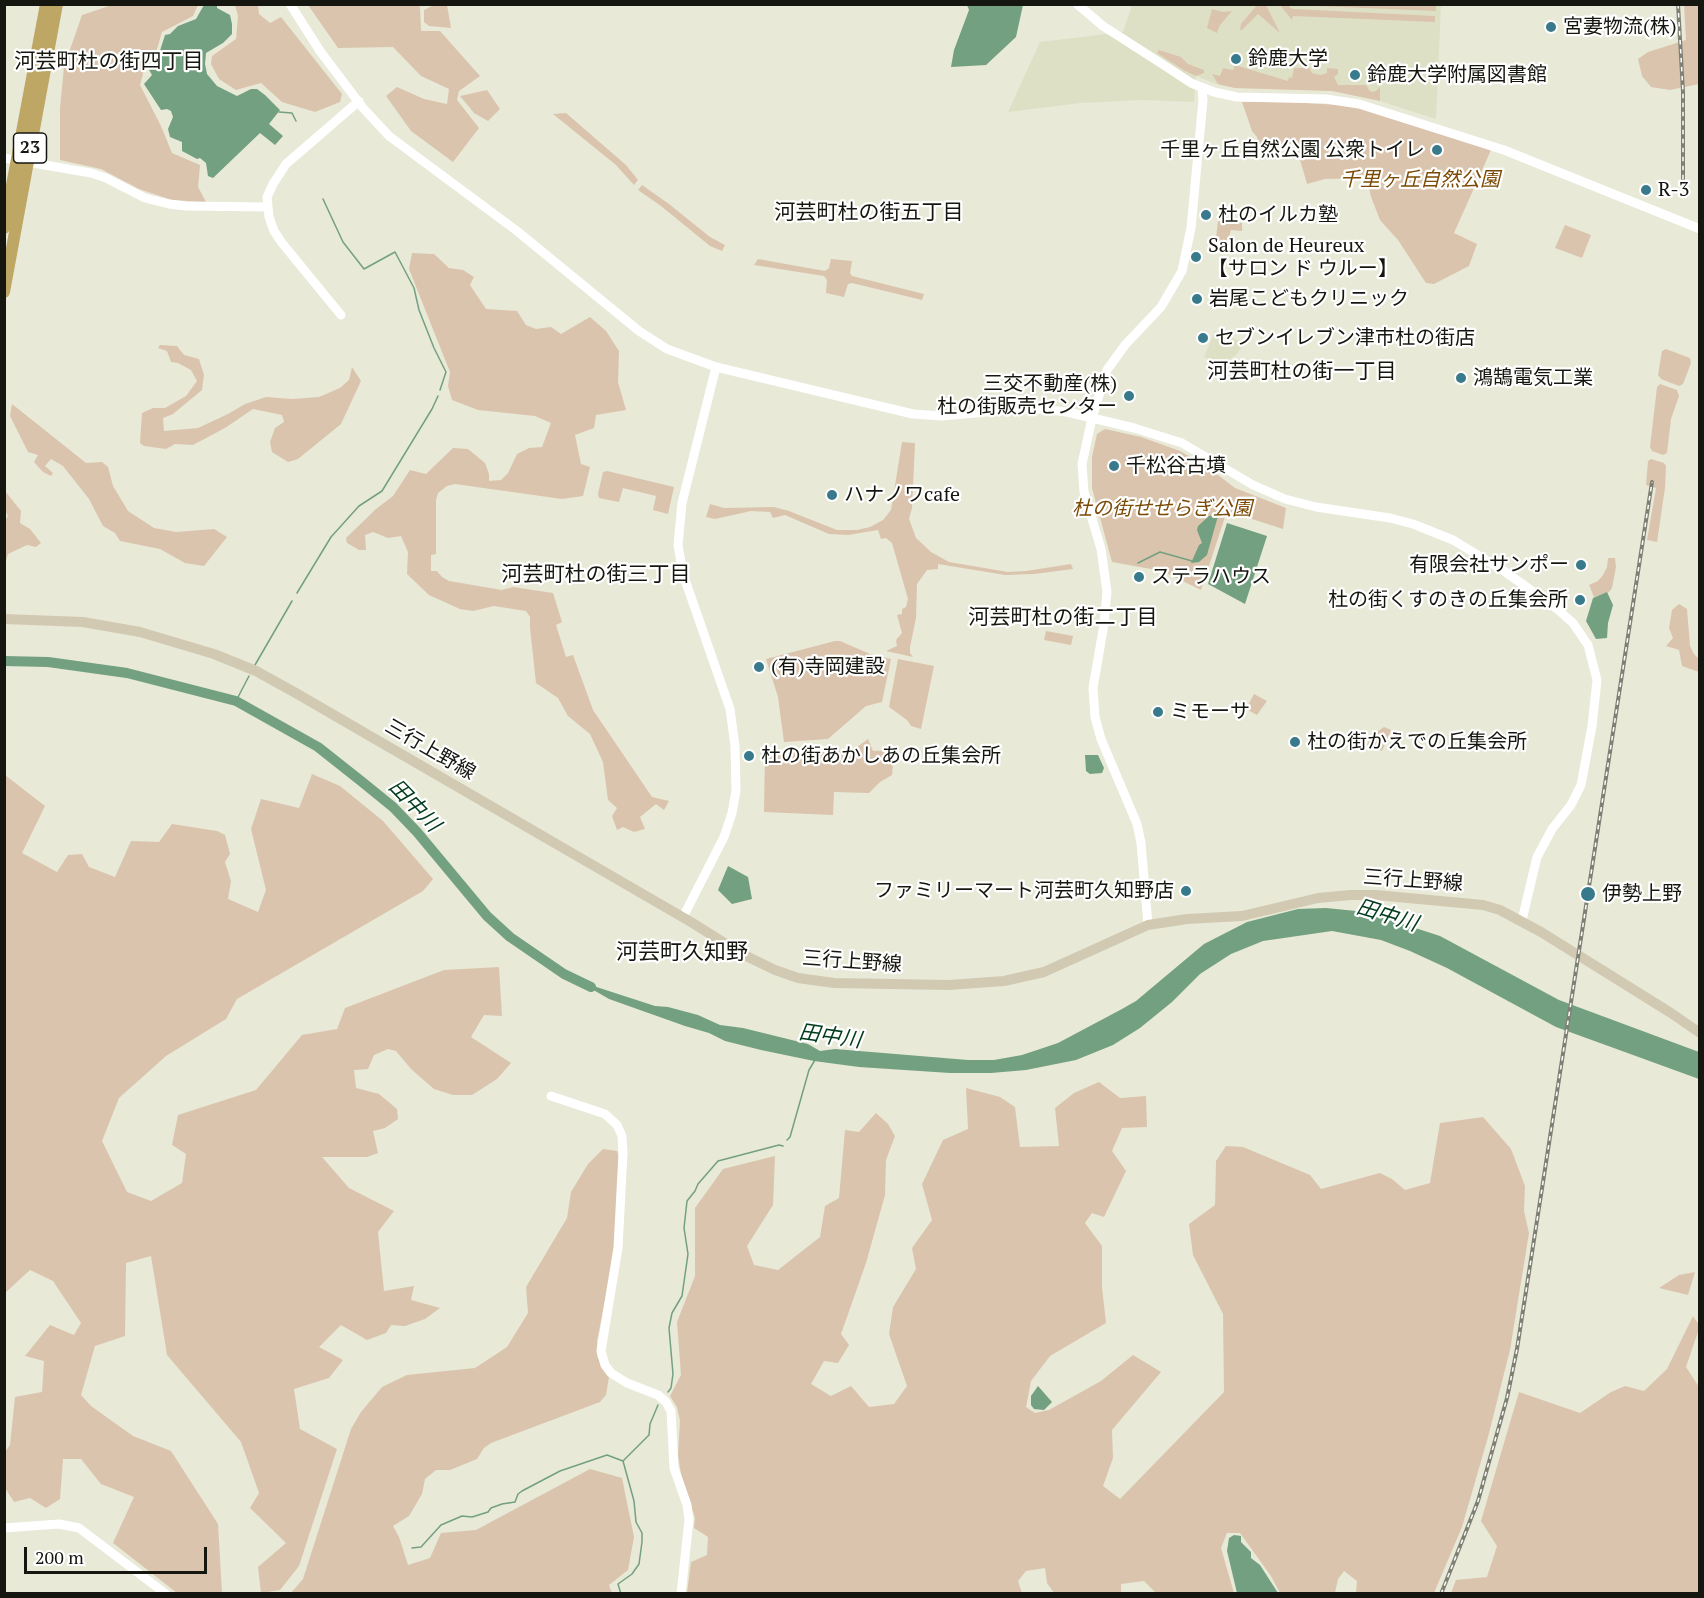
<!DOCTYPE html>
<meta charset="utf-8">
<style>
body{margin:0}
#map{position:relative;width:1704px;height:1598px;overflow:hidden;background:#e8e9d7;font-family:"PT Serif",serif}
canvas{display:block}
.frame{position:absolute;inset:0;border:6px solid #161610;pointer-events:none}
.scale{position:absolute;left:24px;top:1547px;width:183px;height:27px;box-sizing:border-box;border:3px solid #161610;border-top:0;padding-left:8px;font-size:18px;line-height:21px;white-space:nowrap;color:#161610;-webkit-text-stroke:4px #fff;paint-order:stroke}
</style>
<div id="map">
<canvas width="1704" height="1598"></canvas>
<div class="frame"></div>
<div class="scale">200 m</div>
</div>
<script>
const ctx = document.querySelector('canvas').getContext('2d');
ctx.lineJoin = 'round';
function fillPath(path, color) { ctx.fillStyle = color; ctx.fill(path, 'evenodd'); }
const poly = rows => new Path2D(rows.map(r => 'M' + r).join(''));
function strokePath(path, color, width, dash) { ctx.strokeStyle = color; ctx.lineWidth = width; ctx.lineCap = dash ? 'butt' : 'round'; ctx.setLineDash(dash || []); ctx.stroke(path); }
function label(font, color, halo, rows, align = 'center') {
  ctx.font = font + ' "PT Serif","Noto Sans JP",serif'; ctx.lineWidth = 4.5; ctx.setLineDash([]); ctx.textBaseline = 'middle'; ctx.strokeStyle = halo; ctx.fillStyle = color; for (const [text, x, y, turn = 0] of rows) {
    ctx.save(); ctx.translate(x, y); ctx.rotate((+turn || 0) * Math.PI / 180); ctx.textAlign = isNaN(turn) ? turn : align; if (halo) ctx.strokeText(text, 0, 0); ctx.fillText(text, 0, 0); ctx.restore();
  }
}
fillPath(poly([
 [1132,5,1441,5,1436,119,1364,96,1332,91,1235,88,1219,85,1196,76,1194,102,1142,100,1081,103,1008,112,1040,42,1123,32],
 [1215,331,1245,343,1237,354,1223,365,1204,357]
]), '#dee0c6');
fillPath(poly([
 [1436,4,1436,11,1294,5,1294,4],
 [112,5,198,5,193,16,162,32,155,56,146,63,140,85,161,126,172,153,200,165,198,187,206,202,172,200,139,189,101,169,60,160,60,108,64,67,82,15],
 [235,5,258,5,259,14,270,23,281,17,342,94,340,102,315,112,282,102,261,83,236,90,219,79,211,64,212,56,236,39,238,16],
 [417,5,420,7,421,31,440,31,480,76,459,91,457,100,479,128,453,162,411,131,386,96,397,87,424,99,447,104,449,89,421,76,393,47,338,48,308,5],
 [434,5,447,5,451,28,429,26,424,22,424,10],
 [1257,5,1266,5,1280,33,1258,14,1242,30,1240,30,1241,24],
 [1280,5,1290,5,1289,7,1293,9,1435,16,1435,22,1293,16,1292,20],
 [1684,5,1699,5,1699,84,1670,90,1651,87,1642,76,1638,59,1648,52,1686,40],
 [1212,9,1223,12,1232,11,1220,25,1217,33,1207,28],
 [1159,50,1181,57,1188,64,1204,70,1204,73,1196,76,1185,71,1157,53],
 [1235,65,1288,81,1289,77,1292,78,1294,68,1309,68,1312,73,1321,75,1327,73,1327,68,1338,69,1338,74,1334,77,1338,85,1366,85,1369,90,1372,92,1376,91,1380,87,1380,101,1332,91,1235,88,1218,84,1212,74,1220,76,1223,68,1233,70],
 [487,90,500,109,488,121,474,113,460,96],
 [1273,101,1357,106,1491,150,1454,233,1477,244,1469,266,1434,284,1426,283,1398,240,1380,220,1371,197,1367,178,1325,179,1307,184,1295,142,1261,154,1257,137,1252,131,1242,102],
 [566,113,626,165,638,180,634,185,616,165,553,114],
 [642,185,669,204,710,237,725,245,722,251,710,246,661,206,638,190],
 [1218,221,1242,223,1242,231,1231,230,1227,242,1219,241,1216,238],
 [1565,225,1591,235,1582,258,1555,248],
 [412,253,434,254,449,268,463,270,474,277,470,285,486,309,517,311,526,325,536,329,551,327,561,334,590,317,606,331,619,351,618,382,626,410,596,415,594,428,575,435,581,464,590,467,583,496,562,499,455,484,447,486,438,493,436,500,436,554,431,555,431,571,437,571,442,577,449,581,502,590,513,587,553,593,562,622,556,625,566,657,573,655,593,710,652,797,669,801,664,810,656,804,640,817,645,829,634,832,623,827,617,830,612,816,617,808,608,800,603,762,590,734,568,716,558,698,536,683,530,628,530,617,526,611,494,606,473,611,460,609,429,595,407,574,408,552,401,536,388,538,373,532,365,535,366,550,359,550,347,543,346,538,376,509,393,496,410,470,426,474,453,448,468,449,485,463,489,474,489,481,501,480,508,473,517,454,529,448,542,447,551,423,535,416,478,410,452,400,448,386,450,372,409,269],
 [758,259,825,271,829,268,831,259,852,261,850,273,852,276,924,294,922,300,852,283,848,284,844,297,826,293,827,280,824,276,754,265],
 [160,345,177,346,184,355,199,359,204,375,202,390,173,414,163,418,164,431,198,428,228,414,245,404,266,397,292,399,319,397,340,388,349,380,352,367,361,381,341,424,298,459,288,462,272,452,270,442,275,428,284,422,282,415,253,409,225,428,193,445,175,444,166,449,144,446,140,443,142,413,153,408,165,408,186,396,197,381,191,370,178,363,171,362,167,351,158,348],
 [1666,349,1690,358,1691,363,1683,384,1679,386,1661,379,1658,375,1662,351],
 [1660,384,1677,390,1679,396,1671,419,1667,453,1663,455,1652,451,1650,447,1657,387],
 [12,404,86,463,102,462,108,467,113,486,128,511,154,528,176,532,214,529,227,537,204,566,185,563,160,549,120,541,115,533,103,526,89,499,63,466,51,459,45,466,53,473,51,476,43,472,34,462,38,455,28,452,10,416],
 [1105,429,1141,437,1180,451,1206,466,1235,488,1286,508,1283,529,1227,511,1201,590,1162,571,1112,562,1092,488,1092,457,1097,434],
 [902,442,915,443,912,508,909,519,916,538,931,552,949,562,1008,572,1026,571,1071,564,1073,569,1034,574,1005,575,938,564,938,569,927,570,917,584,916,618,910,647,910,653,913,657,886,651,897,646,896,640,902,633,897,615,902,614,902,609,906,607,908,599,892,543,886,538,881,539,878,530,848,535,829,534,785,515,773,518,770,512,751,511,715,519,706,517,710,504,724,508,774,507,789,511,837,530,857,530,870,527,883,520,891,510],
 [1651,459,1664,463,1666,466,1665,488,1657,542,1647,540,1656,488,1646,485,1648,461],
 [607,471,674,487,668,514,653,510,656,496,623,488,619,502,599,498,598,494,603,472],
 [5,491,21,511,20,523,30,529,41,543,36,547,27,545,8,554,5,564,5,520,8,516,5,510],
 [1608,558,1615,558,1616,567,1612,588,1609,592,1594,597,1589,585,1598,581,1603,575,1607,567],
 [1679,604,1687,609,1690,646,1694,654,1699,659,1699,672,1682,666,1679,650,1666,646,1673,638,1669,628,1672,610],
 [1046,631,1073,636,1071,645,1044,640],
 [835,641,840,641,870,654,891,659,882,702,866,706,828,739,784,742,778,697,766,659],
 [898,659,934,666,921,729,911,726,907,720,889,707],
 [1254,694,1267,701,1257,715,1246,709],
 [1384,727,1391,730,1382,751,1367,745,1371,736],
 [868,739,873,751,894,750,892,775,880,782,869,793,834,792,833,815,764,812,765,753,853,750],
 [312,774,340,786,383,821,433,879,423,891,237,999,226,1019,166,1056,119,1098,102,1141,127,1192,151,1201,182,1183,186,1154,172,1145,178,1115,256,1090,302,1035,337,1029,345,1008,444,970,499,967,502,1016,484,1015,471,1037,511,1063,497,1079,472,1095,453,1095,434,1089,411,1069,396,1051,388,1049,374,1055,368,1069,354,1070,356,1088,379,1094,397,1109,398,1119,385,1128,373,1131,378,1153,367,1157,322,1157,349,1188,394,1211,378,1232,384,1291,414,1286,411,1300,440,1308,425,1319,405,1326,391,1325,386,1333,367,1340,341,1325,319,1347,343,1360,329,1378,294,1389,300,1429,337,1449,299,1566,280,1590,261,1593,258,1567,286,1543,250,1508,259,1493,241,1442,167,1355,151,1256,126,1263,125,1336,95,1346,81,1395,91,1406,133,1436,171,1451,218,1524,222,1593,177,1593,113,1543,134,1497,101,1484,81,1459,63,1459,60,1499,46,1508,30,1498,14,1502,5,1488,5,1452,10,1445,15,1397,42,1392,44,1361,25,1356,50,1325,74,1335,81,1323,53,1281,30,1270,5,1293,5,775,45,806,22,853,57,872,68,855,82,854,89,867,115,877,131,841,159,842,172,824,217,831,225,835,230,854,225,862,231,881,228,899,258,912,266,890,251,829,261,799,299,808],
 [1099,1082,1120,1098,1146,1096,1147,1127,1122,1128,1112,1151,1126,1171,1104,1217,1092,1213,1085,1223,1102,1246,1102,1287,1106,1323,1050,1356,1031,1381,1026,1407,1035,1413,1049,1410,1101,1381,1133,1355,1161,1372,1112,1430,1113,1458,1103,1486,1120,1499,1224,1392,1223,1314,1193,1255,1189,1224,1215,1205,1216,1161,1226,1146,1243,1147,1310,1175,1321,1189,1380,1173,1392,1179,1405,1190,1430,1183,1440,1123,1483,1117,1511,1149,1525,1186,1524,1211,1529,1233,1510,1350,1488,1437,1462,1527,1434,1593,1356,1593,1357,1581,1344,1571,1338,1579,1335,1593,1280,1593,1271,1576,1240,1533,1227,1533,1221,1548,1234,1593,1156,1593,1144,1581,1121,1584,1121,1593,1054,1593,1047,1583,1045,1568,1026,1571,1018,1581,1022,1593,687,1593,691,1562,707,1555,708,1537,694,1528,695,1518,681,1474,678,1455,680,1421,677,1407,670,1396,681,1375,677,1322,695,1276,695,1208,723,1169,775,1156,773,1205,747,1246,754,1265,778,1270,820,1237,825,1206,839,1198,845,1130,859,1132,876,1113,888,1124,895,1136,886,1160,885,1195,866,1263,841,1334,849,1345,838,1363,824,1361,811,1384,831,1396,851,1386,869,1407,894,1404,907,1386,889,1334,893,1307,916,1269,912,1248,932,1220,922,1184,943,1140,968,1129,966,1088,1000,1097,1015,1107,1020,1147,1059,1146,1055,1108,1074,1093],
 [603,1149,617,1151,620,1162,615,1250,597,1341,597,1356,609,1377,606,1395,600,1402,491,1443,484,1448,477,1459,450,1470,436,1470,425,1479,422,1494,409,1516,393,1526,399,1537,408,1565,430,1558,441,1533,476,1530,590,1469,622,1478,634,1537,628,1570,609,1585,612,1593,290,1594,303,1579,351,1429,361,1412,382,1387,407,1375,475,1368,507,1347,528,1313,526,1287,567,1218,571,1192,588,1164],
 [1695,1272,1688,1295,1659,1288,1679,1275],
 [1693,1316,1699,1325,1699,1329,1686,1367,1699,1387,1699,1593,1451,1593,1456,1580,1487,1577,1497,1546,1481,1521,1519,1392,1580,1413,1611,1392,1625,1386,1644,1391,1667,1369]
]), '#dbc4ad');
fillPath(poly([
 [204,5,217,5,217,8,230,15,232,24,232,34,223,43,206,53,205,64,207,74,217,86,237,96,251,89,257,89,265,95,280,110,269,124,283,136,275,145,260,133,213,178,208,176,206,163,200,158,197,159,182,151,182,142,170,137,168,129,173,117,171,111,167,109,161,110,144,84,152,75,148,68,158,57,165,35,170,34,178,26,196,19],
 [967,5,1023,5,1016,37,986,65,951,67,954,50,969,10],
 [1218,509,1218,516,1207,555,1199,562,1191,563,1199,545,1202,543,1197,530,1198,526,1209,516,1213,515],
 [1227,523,1267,536,1245,604,1208,584],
 [1607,592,1613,605,1608,623,1607,638,1596,639,1586,621,1593,598],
 [1085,755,1098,755,1104,768,1102,773,1090,774,1086,771],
 [728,866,748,877,752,899,732,904,718,890],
 [1326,908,1366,912,1440,936,1559,1000,1699,1052,1699,1079,1556,1027,1447,968,1410,951,1381,940,1332,931,1263,941,1231,954,1200,974,1172,1002,1140,1028,1113,1045,1076,1060,1026,1070,991,1073,950,1073,859,1067,814,1061,761,1050,725,1041,709,1033,685,1026,609,999,578,981,655,1006,668,1007,698,1015,720,1025,743,1028,808,1044,820,1051,835,1049,968,1060,994,1060,1022,1055,1058,1043,1122,1009,1136,1001,1204,944,1247,922,1298,909],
 [1038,1386,1052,1402,1044,1410,1034,1409,1031,1405,1031,1396],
 [1234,1535,1241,1536,1241,1542,1251,1552,1251,1558,1260,1565,1278,1593,1237,1593,1227,1551,1229,1538]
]), '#73a080');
strokePath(poly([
 [279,112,292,113,296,121],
 [323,199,343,242,364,269,395,252,414,288,419,310,434,348,446,372,440,390],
 [1138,563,1160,552,1192,561],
 [297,593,331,537,359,506,382,491,432,409,438,396],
 [255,665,292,601],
 [236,701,249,676],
 [787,1140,790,1137,809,1070,815,1060],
 [668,1392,671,1388,673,1374,669,1328,672,1313,682,1296,688,1254,684,1228,687,1201,695,1191,698,1184,718,1161,779,1145,783,1146],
 [412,1548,421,1547,441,1525,462,1516,472,1517,488,1512,491,1508,502,1504,515,1502,518,1494,522,1491,560,1471,607,1455,623,1461,649,1435,650,1424,658,1405],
 [621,1594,618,1584,632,1574,639,1564,642,1542,642,1533,636,1522,634,1501,623,1461]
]), '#73a080', 1.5);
strokePath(poly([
 [4,661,48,662,127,673,236,701,318,747,361,781,393,807,417,832,487,916,510,937,564,974,591,987]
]), '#73a080', 10);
strokePath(poly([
 [290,4,320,51,363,108,389,136,517,231,639,331,667,349,716,367],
 [1077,4,1103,26,1173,71,1191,83,1214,92,1237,97,1326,99,1359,104,1504,150,1700,229],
 [4,158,91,173,106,178,145,198,169,204,186,206,267,207],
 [341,315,282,243,274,231,269,217,267,197,273,184,286,164,359,101],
 [683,917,724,837,732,813,736,791,735,746,730,709,683,574,678,545,682,503,716,367,913,414,942,416,1018,409,1040,409,1067,412,1134,428,1182,443,1253,485,1285,499,1316,507,1390,518,1413,524,1453,540,1504,571,1556,608,1573,623,1588,645,1597,680,1592,726,1581,785,1571,805,1552,829,1537,857,1522,920],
 [1148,925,1141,843,1137,824,1101,739,1095,717,1093,688,1104,624,1107,592,1101,549,1084,492,1082,464,1092,418,1107,370,1125,345,1161,307,1182,271,1191,228,1203,100,1202,88],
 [551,1096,605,1114,617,1125,622,1136,623,1153,618,1248,601,1351,605,1365,611,1373,627,1383,658,1395,666,1402,671,1411,674,1468,687,1505,689,1520,681,1594],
 [4,1528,59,1524,79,1528,166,1594]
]), '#fff', 9);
strokePath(poly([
 [4,619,83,622,140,632,214,654,256,671,294,692,691,922,742,954,775,970,798,978,834,983,949,985,1004,981,1044,972,1148,925,1187,919,1242,916,1318,898,1350,895,1376,895,1483,905,1500,910,1541,932,1671,1013,1700,1033]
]), '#d2c9b3', 10);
strokePath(poly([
 [4,228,46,4],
 [4,292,57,4]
]), '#bea664', 12);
const rail = poly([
 [1678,4,1683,92,1683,182],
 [1441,1594,1478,1501,1507,1398,1517,1349,1652,482]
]);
strokePath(rail, '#7f8074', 4);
strokePath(rail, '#fff', 1.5, [4.5]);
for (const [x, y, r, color] of [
 [1551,27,6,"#387a8b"],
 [1236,59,6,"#387a8b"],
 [1355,75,6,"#387a8b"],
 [1437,150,6,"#387a8b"],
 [1646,190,6,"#387a8b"],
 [1206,215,6,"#387a8b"],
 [1196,257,6,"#387a8b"],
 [1197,299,6,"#387a8b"],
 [1203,338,6,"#387a8b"],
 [1461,378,6,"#387a8b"],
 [1129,396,6,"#387a8b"],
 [1114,466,6,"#387a8b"],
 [832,495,6,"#387a8b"],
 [1581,565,6,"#387a8b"],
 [1139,577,6,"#387a8b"],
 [1580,600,6,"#387a8b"],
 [759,667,6,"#387a8b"],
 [1158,712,6,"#387a8b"],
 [1295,742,6,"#387a8b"],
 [749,756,6,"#387a8b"],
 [1186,891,6,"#387a8b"],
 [1588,894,8,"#387a8b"]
]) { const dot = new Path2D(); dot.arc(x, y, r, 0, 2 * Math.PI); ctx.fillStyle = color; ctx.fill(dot); strokePath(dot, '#fff', 2); }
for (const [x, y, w] of [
 [30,148,33]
]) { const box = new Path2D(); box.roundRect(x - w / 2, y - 15, w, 30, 4.5); ctx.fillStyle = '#fff'; ctx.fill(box); strokePath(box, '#161610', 1.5); }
label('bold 18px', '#161610', null, [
 ["23",30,148]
]);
label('20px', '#161610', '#fff', [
 ["宮妻物流(株)",1563,27],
 ["鈴鹿大学",1248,59],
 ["鈴鹿大学附属図書館",1367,75],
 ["千里ヶ丘自然公園 公衆トイレ",1425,150,"right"],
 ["R-3",1658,190],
 ["杜のイルカ塾",1218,215],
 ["Salon de Heureux",1208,246],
 ["【サロン ド ウルー】",1208,269],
 ["岩尾こどもクリニック",1209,299],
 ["セブンイレブン津市杜の街店",1215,338],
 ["鴻鵠電気工業",1473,378],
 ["三交不動産(株)",1117,384,"right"],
 ["杜の街販売センター",1117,407,"right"],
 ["千松谷古墳",1126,466],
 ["ハナノワcafe",844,495],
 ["有限会社サンポー",1569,565,"right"],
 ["ステラハウス",1151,577],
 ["杜の街くすのきの丘集会所",1568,600,"right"],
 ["(有)寺岡建設",771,667],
 ["ミモーサ",1170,712],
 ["杜の街かえでの丘集会所",1307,742],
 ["杜の街あかしあの丘集会所",761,756],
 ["ファミリーマート河芸町久知野店",1174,891,"right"],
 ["伊勢上野",1602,894]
], 'left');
label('italic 20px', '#7b4b05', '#fff', [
 ["千里ヶ丘自然公園",1420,180],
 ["杜の街せせらぎ公園",1162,509]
]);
label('20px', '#161610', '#fff', [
 ["三行上野線",430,750,30],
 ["三行上野線",1413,881,4],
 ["三行上野線",852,962,4]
]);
label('21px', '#161610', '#fff', [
 ["河芸町杜の街四丁目",109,62],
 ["河芸町杜の街五丁目",869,213],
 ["河芸町杜の街一丁目",1302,372],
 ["河芸町杜の街三丁目",596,575],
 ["河芸町杜の街二丁目",1063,618]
]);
label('italic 21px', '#003b1c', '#fff', [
 ["田中川",414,806,46],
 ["田中川",1387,916,17],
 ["田中川",830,1037,8]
]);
label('22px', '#161610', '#fff', [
 ["河芸町久知野",682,953]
]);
</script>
